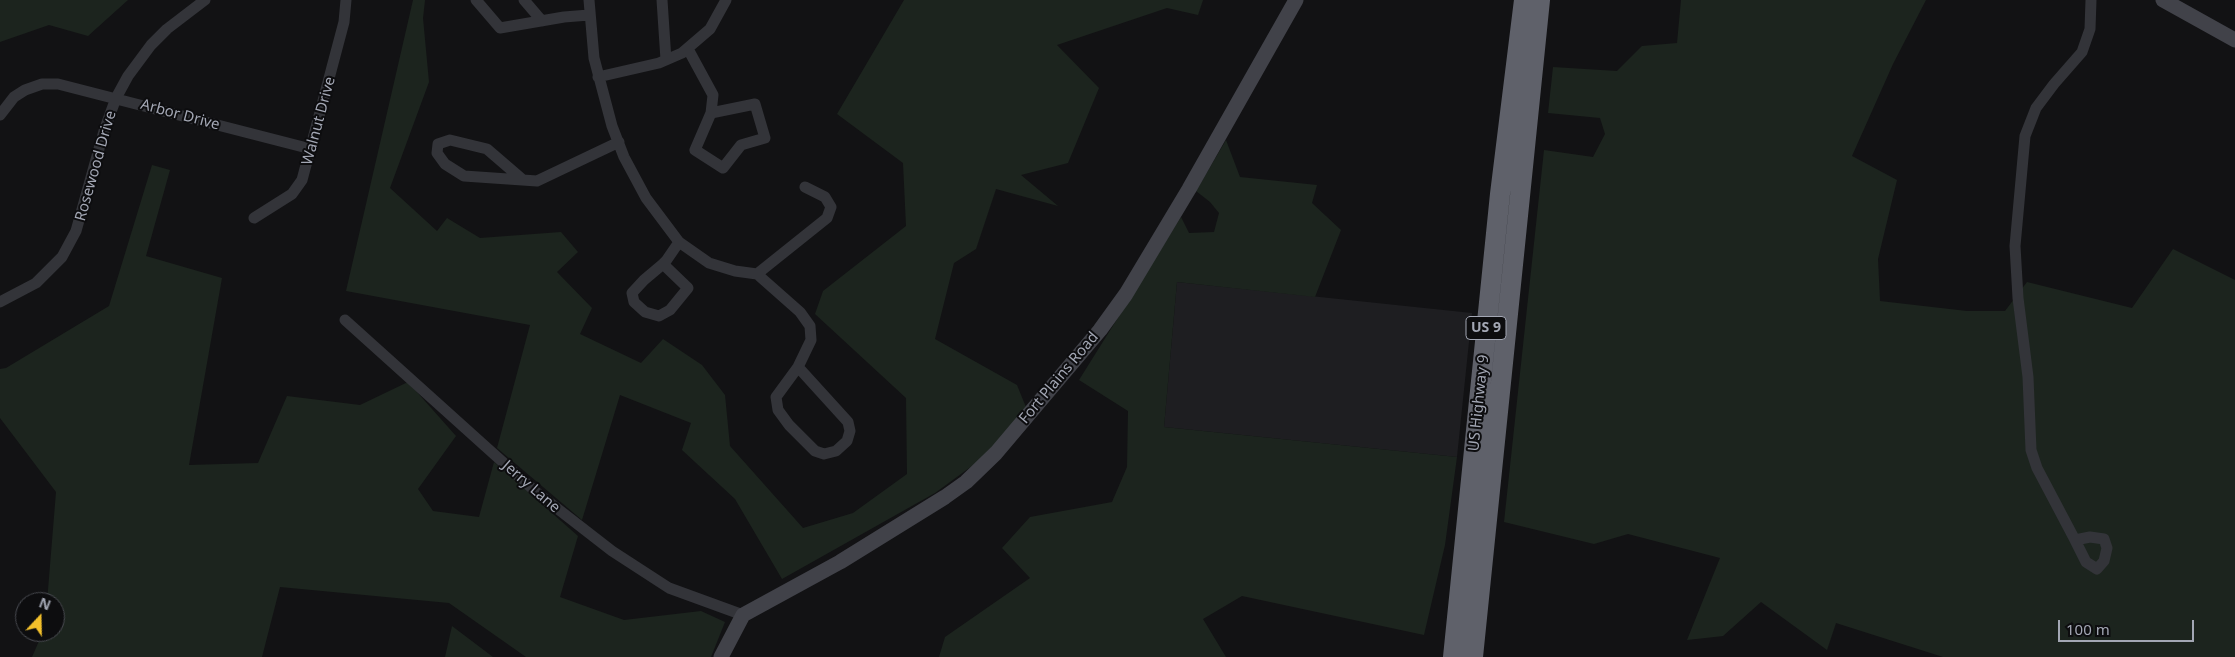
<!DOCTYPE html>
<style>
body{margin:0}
#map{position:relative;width:2235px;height:657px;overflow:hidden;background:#121214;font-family:"Noto Sans",sans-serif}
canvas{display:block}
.north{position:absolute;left:15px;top:592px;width:50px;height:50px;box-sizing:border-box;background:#0d0d0f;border:1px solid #494b51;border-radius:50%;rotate:21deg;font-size:14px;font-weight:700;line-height:20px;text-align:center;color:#a3a7b4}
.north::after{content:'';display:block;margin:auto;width:18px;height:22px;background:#f3c02b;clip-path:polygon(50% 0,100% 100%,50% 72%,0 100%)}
.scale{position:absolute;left:2058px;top:620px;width:136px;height:22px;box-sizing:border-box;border:2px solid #a3a7b4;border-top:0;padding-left:6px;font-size:15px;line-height:18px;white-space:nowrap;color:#a3a7b4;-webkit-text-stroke:4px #0d0d0f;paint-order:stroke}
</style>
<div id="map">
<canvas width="2235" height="657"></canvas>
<div class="north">N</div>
<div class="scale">100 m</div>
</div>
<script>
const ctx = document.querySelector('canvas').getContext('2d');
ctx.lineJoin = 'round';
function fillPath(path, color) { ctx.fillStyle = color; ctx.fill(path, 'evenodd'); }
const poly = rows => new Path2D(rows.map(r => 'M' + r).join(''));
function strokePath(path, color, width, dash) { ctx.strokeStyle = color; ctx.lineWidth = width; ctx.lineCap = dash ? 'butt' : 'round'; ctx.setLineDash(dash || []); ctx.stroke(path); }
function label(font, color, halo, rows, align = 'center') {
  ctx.font = font + ' "Noto Sans",sans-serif'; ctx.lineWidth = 4; ctx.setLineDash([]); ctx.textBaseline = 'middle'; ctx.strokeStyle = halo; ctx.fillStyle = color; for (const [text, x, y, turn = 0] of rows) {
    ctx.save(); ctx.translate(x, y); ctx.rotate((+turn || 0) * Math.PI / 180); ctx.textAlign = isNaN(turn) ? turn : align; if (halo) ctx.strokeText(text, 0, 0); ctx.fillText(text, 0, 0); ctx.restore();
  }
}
fillPath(poly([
 [1177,282,1472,313,1457,457,1164,427]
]), '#1e1e21');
fillPath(poly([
 [0,0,128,0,88,36,49,25,0,42],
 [413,0,425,0,423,18,429,82,390,188,437,231,447,218,480,238,561,232,578,252,557,272,592,308,580,334,641,363,663,339,702,365,725,395,730,446,803,528,853,513,907,474,906,398,815,314,823,291,906,226,903,163,837,114,904,0,1203,0,1198,15,1167,8,1057,45,1099,88,1068,163,1021,175,1058,206,996,189,976,249,954,263,935,339,1017,385,1032,422,935,493,782,579,735,499,682,450,691,423,620,395,582,520,497,448,530,325,346,291],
 [1681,0,1926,0,1893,64,1852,156,1897,180,1878,259,1880,301,1967,311,2005,311,2027,282,2132,308,2173,249,2235,280,2235,657,1943,657,1836,623,1827,650,1761,602,1723,636,1687,640,1720,558,1628,534,1594,544,1504,522,1544,150,1593,157,1605,134,1600,118,1548,113,1553,67,1617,71,1642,46,1677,43],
 [1226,140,1240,177,1317,185,1312,203,1341,230,1315,297,1177,282,1164,427,1457,457,1445,545,1424,635,1242,596,1203,619,1226,657,939,657,945,637,1030,578,1002,548,1030,517,1112,502,1127,467,1128,411,1079,380,1181,217,1189,233,1214,232,1219,213,1210,202,1196,191],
 [152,165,170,170,146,256,222,278,189,465,258,463,287,396,360,405,408,382,456,436,418,489,433,511,479,517,494,462,578,536,560,597,624,620,701,611,725,622,711,657,526,657,449,603,280,587,262,657,32,657,43,632,55,632,55,602,47,602,56,492,0,418,0,369,6,368,109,306],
 [452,626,493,657,445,657]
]), '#1c241e');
strokePath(poly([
 [476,0,500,28,564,17,589,15],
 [524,0,542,21],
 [589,0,594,58,612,126,624,157,646,198,679,242,709,263,735,271,757,274,827,218,831,207,825,197,805,187],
 [662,0,666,60],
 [688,49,713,95,711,113,695,150,723,168,741,145,765,138,755,104,711,113],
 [598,77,659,63,682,53,710,29,726,0],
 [0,115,14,97,25,90,42,84,58,84,311,149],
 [523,180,487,149,450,140,438,144,437,153,445,164,464,176,537,181,619,142],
 [254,218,292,194,302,180,344,22,346,0],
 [663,264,688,288,670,310,659,316,645,312,634,302,632,293,644,280,663,264,666,261,679,242],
 [757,274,800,312,810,326,811,340,798,367,776,397,778,410,789,425,815,451,824,454,836,451,847,441,850,431,848,422,798,367],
 [0,302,36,283,62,257,76,231,104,131,116,98,128,76,151,45,167,29,205,0],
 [345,320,536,492,612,551,669,588,743,615],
 [2090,537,2104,539,2107,548,2104,561,2097,569,2086,562,2075,540,2090,537],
 [2075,540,2037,468,2031,450,2028,377,2018,298,2015,246,2025,136,2036,108,2054,84,2082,52,2090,29,2091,0]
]), '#333439', 11);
strokePath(poly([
 [2163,0,2235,40],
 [721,657,743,615,840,562,945,497,966,482,996,453,1100,330,1126,294,1189,189,1296,0]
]), '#414249', 15);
strokePath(poly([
 [1453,657,1500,194,1524,0],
 [1473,657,1540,0]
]), '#5f616a', 20);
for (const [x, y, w] of [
 [1486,328,40]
]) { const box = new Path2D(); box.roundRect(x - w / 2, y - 11.5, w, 23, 4); ctx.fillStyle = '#0d0d0f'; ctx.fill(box); strokePath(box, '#a3a7b4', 1); }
label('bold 14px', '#a3a7b4', null, [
 ["US 9",1486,328]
]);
label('15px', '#a3a7b4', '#0d0d0f', [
 ["Arbor Drive",180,115,15],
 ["Walnut Drive",319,121,-75],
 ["Rosewood Drive",96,166,-74],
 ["Fort Plains Road",1059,378,-50],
 ["US Highway 9",1479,403,-84],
 ["Jerry Lane",531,487,41]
]);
</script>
